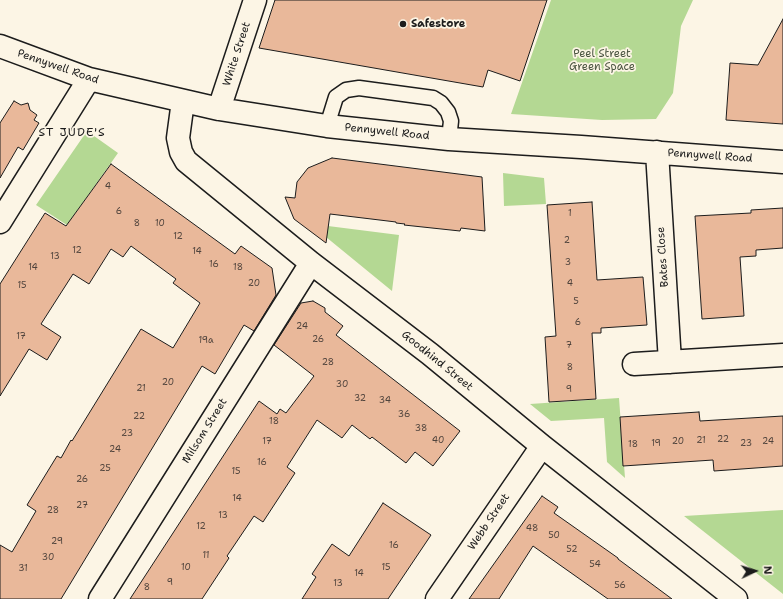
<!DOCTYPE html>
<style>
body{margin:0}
#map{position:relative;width:783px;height:599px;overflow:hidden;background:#fcf5e5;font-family:"Shantell Sans",sans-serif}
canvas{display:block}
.north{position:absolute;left:735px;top:551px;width:40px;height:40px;-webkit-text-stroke:3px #fcf5e5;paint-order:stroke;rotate:86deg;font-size:11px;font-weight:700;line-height:16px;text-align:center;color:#1c1c1c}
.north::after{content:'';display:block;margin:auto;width:14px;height:18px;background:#1c1c1c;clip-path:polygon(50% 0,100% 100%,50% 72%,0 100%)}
</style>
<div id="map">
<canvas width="783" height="599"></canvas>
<div class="north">N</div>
</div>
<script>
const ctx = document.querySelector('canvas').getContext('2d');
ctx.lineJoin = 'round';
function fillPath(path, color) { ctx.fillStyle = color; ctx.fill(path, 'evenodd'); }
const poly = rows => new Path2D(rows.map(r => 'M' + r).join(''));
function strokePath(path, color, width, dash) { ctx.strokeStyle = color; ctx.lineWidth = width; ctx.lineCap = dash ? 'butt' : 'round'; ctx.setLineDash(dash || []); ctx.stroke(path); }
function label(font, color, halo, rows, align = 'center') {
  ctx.font = font + ' "Shantell Sans",sans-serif'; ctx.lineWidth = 3.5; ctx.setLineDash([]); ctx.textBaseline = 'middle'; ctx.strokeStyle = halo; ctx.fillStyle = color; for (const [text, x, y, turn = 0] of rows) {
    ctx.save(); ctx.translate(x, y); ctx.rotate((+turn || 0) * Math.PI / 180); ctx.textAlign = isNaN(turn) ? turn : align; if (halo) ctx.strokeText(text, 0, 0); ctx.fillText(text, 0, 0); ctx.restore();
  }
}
fillPath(poly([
 [551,0,693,0,681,26,673,93,656,119,602,120,511,114],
 [87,131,118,153,67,225,36,205],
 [503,173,544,178,546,204,504,206],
 [328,226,399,235,392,291,326,237],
 [619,398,625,478,607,462,604,418,551,421,530,404],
 [783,510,783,594,684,516]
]), '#b4d893');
const building = poly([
 [275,0,547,0,520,81,488,70,483,87,259,48,275,0],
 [783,19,783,124,726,120,730,63,758,65,783,19],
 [14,101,21,105,28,103,30,110,37,115,34,120,39,123,23,150,18,147,0,178,0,123,14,101],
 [332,158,482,177,485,231,461,228,460,231,404,225,405,224,396,223,396,222,330,214,326,243,294,219,285,197,295,198,297,182,308,168,332,158],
 [111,164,235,254,241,246,272,268,276,295,254,331,244,325,215,374,202,366,61,599,0,599,0,545,12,552,36,511,27,505,57,456,61,458,71,440,72,441,141,329,173,348,200,303,173,283,176,279,131,246,123,257,111,249,89,284,73,274,41,324,61,337,47,360,29,349,0,396,0,284,45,213,66,226,111,164],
 [592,202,597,280,643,277,647,325,601,328,601,333,592,333,596,399,549,402,545,337,556,336,547,205,592,202],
 [783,208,783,248,756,250,756,256,740,257,744,316,702,319,695,216,751,213,751,210,783,208],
 [313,301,325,308,325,312,343,326,336,335,460,431,433,466,415,452,406,463,372,437,370,439,352,425,342,438,317,420,287,467,295,473,263,522,254,516,227,556,229,558,202,599,130,599,259,401,277,414,280,409,286,413,314,376,274,345,301,303,313,301],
 [699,412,700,421,783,416,783,466,714,471,713,460,623,466,620,417,699,412],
 [542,496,558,507,554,513,618,558,618,559,672,599,608,599,533,546,499,599,469,599,542,496],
 [383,503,431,535,388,599,302,599,316,577,312,574,332,544,349,556,383,503]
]);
fillPath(building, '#e9b89a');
strokePath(building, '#1c1c1c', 1);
const service = poly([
 [327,126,336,97,346,90,359,88,433,98,441,103,448,112,451,121,449,139]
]);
const minor = poly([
 [0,46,89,79,219,109,327,126,449,139,581,147,783,162],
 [183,101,178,138,181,152,186,161,311,263,430,354,542,446,736,599],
 [219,109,255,0],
 [657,152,670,362],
 [0,222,89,79],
 [634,364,783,355],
 [100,599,311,263],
 [437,599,542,446]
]);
strokePath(service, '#1c1c1c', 17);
strokePath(minor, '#1c1c1c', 25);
strokePath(service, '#fcf5e5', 14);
strokePath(minor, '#fcf5e5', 22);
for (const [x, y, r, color] of [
 [403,24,4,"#1c1c1c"]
]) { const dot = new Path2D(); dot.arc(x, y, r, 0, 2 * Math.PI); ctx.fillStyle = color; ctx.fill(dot); strokePath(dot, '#fcf5e5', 1.5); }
label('9px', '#4f433c', null, [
 ["4",108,187],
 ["6",119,212],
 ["1",570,214],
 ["8",137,224],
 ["10",160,224],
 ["12",178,237],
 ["2",567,241],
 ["12",77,251],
 ["14",197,252],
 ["13",55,257],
 ["3",568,263],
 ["16",214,265],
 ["14",33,268],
 ["18",238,268],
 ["20",254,284],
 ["4",570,284],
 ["15",22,286],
 ["5",576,302],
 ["6",578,323],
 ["24",302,327],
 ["17",21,337],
 ["26",318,340],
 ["19a",206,341],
 ["7",569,346],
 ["28",328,363],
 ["8",570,368],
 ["20",168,383],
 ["30",342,385],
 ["21",141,389],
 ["9",569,390],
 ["32",360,399],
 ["34",385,401],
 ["36",404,415],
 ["22",139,417],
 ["18",274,422],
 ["38",421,429],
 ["23",127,434],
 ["22",723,440],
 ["40",438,441],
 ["21",701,441],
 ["17",267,442],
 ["20",678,442],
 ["24",768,442],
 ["19",656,444],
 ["23",746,444],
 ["18",633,445],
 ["24",115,450],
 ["16",262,463],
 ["25",105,469],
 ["15",236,472],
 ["26",82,480],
 ["14",237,499],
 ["27",82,506],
 ["28",53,511],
 ["13",223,516],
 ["12",201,527],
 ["48",532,529],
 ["50",554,536],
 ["29",57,542],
 ["16",394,546],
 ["52",572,550],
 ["11",206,556],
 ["30",48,558],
 ["54",595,565],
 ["10",186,568],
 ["15",386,568],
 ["31",23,569],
 ["14",359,574],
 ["9",170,583],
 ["13",338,584],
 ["56",620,586],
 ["8",147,588]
]);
label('bold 11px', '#1c1c1c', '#fcf5e5', [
 ["Safestore",411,24]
], 'left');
label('11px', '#1c1c1c', '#fcf5e5', [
 ["White Street",237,54,-72],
 ["Pennywell Road",58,67,19],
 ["Pennywell Road",387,132,6],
 ["Pennywell Road",710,156,4],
 ["Bates Close",663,257,-94],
 ["Goodhind Street",437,361,39],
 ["Milsom Street",205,431,-58],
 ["Webb Street",489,522,-56]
]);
label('11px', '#4a5440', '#fcf5e5', [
 ["Peel Street",602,54],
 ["Green Space",602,67]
]);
ctx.letterSpacing = '1px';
label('12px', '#1c1c1c', '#fcf5e5', [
 ["ST JUDE'S",72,133]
]);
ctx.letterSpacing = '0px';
</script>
